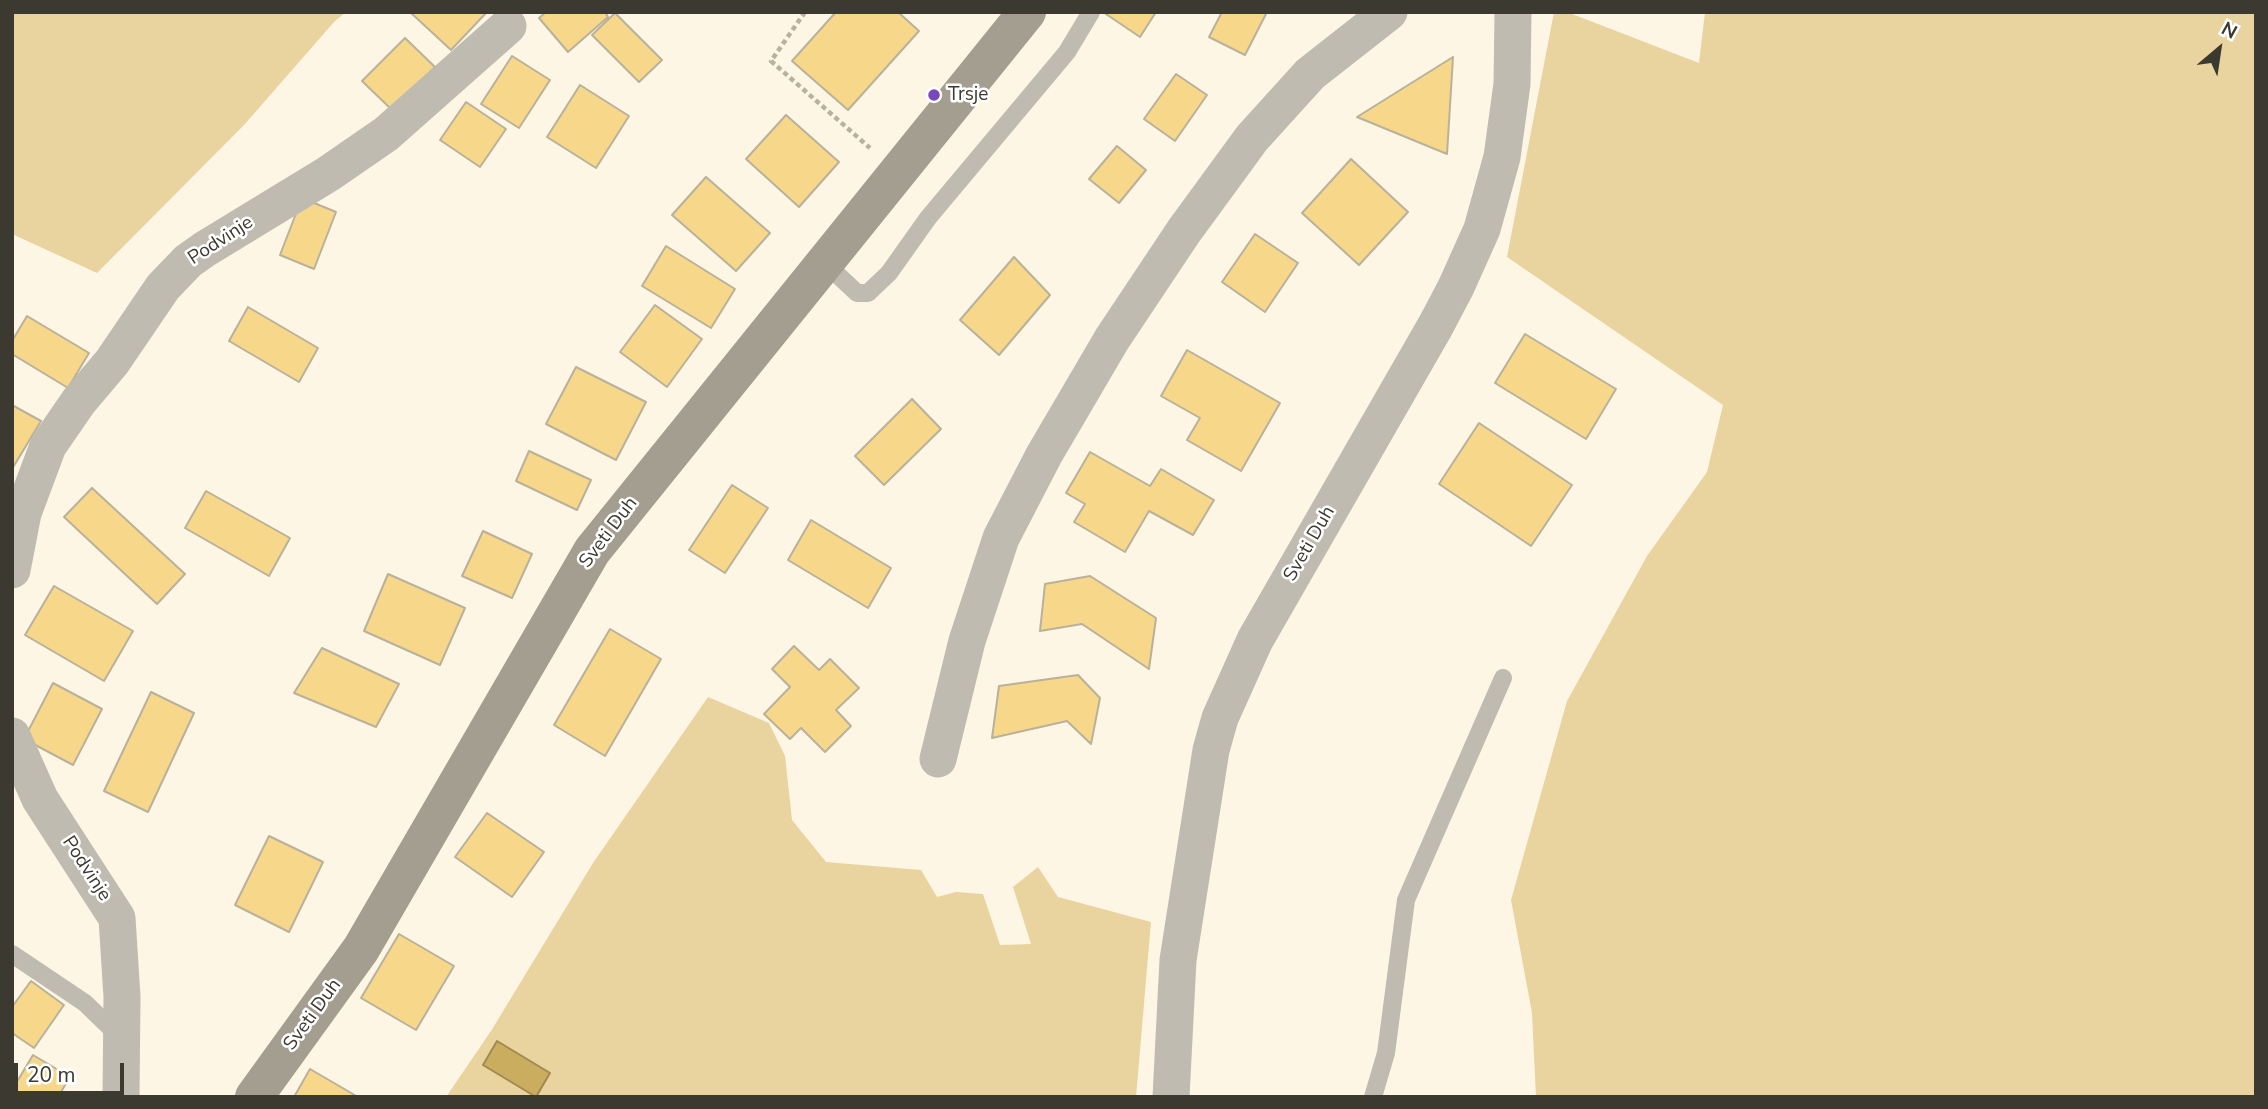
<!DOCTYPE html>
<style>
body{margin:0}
#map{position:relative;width:2268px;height:1109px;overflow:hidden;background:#fdf6e4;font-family:"Nunito Sans",sans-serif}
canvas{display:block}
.frame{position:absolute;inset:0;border:14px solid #3c3930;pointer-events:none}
.north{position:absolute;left:2184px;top:14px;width:70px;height:70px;-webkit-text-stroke:5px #fff;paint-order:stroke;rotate:29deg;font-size:19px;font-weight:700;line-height:28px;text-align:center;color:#3c3930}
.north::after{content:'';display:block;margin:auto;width:24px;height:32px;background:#3c3930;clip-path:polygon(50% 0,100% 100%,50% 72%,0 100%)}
.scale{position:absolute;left:14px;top:1063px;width:110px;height:32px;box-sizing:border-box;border:4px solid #3c3930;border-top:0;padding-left:9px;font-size:21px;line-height:24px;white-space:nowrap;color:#3c3930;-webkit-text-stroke:5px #fff;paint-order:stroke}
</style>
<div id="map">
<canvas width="2268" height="1109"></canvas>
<div class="frame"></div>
<div class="north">N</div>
<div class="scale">20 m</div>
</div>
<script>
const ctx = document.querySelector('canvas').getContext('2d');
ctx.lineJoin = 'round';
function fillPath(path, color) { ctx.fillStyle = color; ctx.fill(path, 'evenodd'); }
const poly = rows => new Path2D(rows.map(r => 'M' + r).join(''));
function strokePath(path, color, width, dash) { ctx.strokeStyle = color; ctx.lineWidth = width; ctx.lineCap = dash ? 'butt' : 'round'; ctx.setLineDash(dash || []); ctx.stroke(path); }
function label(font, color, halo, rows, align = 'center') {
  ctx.font = font + ' "Nunito Sans",sans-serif'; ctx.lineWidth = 5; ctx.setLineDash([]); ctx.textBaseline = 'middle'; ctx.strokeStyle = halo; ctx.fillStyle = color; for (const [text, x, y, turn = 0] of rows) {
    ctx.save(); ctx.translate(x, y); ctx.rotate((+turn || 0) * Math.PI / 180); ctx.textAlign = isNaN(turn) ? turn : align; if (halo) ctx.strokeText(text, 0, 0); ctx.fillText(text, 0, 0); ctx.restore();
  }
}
fillPath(poly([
 [12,12,346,12,334,22,244,125,97,273,12,234],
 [1554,12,1567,12,1699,63,1705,12,2256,12,2256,1097,1536,1097,1532,1013,1511,900,1567,701,1647,556,1707,472,1723,405,1507,257],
 [708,697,769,723,785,756,792,820,826,862,921,870,937,897,956,892,983,894,1000,945,1031,944,1013,887,1038,867,1058,897,1151,922,1136,1097,446,1097,491,1031,593,863]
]), '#e9d49f');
const water = poly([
 [497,1041,550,1073,536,1097,483,1065,497,1041]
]);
fillPath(water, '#cbad60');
strokePath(water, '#a08a52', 2);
const building = poly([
 [410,12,487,12,451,50,410,12],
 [546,12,605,12,608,17,568,52,539,18,546,12],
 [836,12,898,12,919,31,848,110,792,61,836,12],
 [1103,12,1156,12,1140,37,1103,12],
 [1222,12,1267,12,1245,55,1209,37,1222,12],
 [615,13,662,60,639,82,592,35,615,13],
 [405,38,435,67,392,110,362,81,405,38],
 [512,56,550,80,519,128,481,104,512,56],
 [1453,57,1447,154,1357,117,1453,57],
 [1176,74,1207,95,1175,141,1144,119,1176,74],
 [580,85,629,116,596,168,547,137,580,85],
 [466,102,506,129,480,167,440,140,466,102],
 [786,115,839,162,799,207,746,159,786,115],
 [1117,146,1146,170,1119,203,1089,179,1117,146],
 [1351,159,1408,212,1359,265,1302,213,1351,159],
 [706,177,770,233,736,271,672,215,706,177],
 [302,198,336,212,314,269,280,255,302,198],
 [1255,234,1298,263,1265,312,1222,282,1255,234],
 [666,246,735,289,711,328,642,286,666,246],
 [1014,257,1050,295,999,355,960,320,1014,257],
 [655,305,702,339,667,387,620,352,655,305],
 [248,307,318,348,299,382,229,341,248,307],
 [27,316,89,353,68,388,12,354,12,341,27,316],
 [1525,334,1616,389,1586,439,1495,383,1525,334],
 [1187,350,1280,403,1241,471,1187,440,1200,418,1161,396,1187,350],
 [576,367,646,402,616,460,546,424,576,367],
 [912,399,941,429,884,485,855,456,912,399],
 [12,405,41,421,12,469,12,405],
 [1479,423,1572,485,1531,546,1439,484,1479,423],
 [529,451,591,480,577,510,516,481,529,451],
 [1090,452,1150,486,1161,469,1214,500,1193,535,1149,511,1125,552,1074,522,1085,504,1066,493,1090,452],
 [732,485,768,508,725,573,689,550,732,485],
 [92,488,185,574,157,604,64,517,92,488],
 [206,491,290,538,269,576,185,528,206,491],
 [811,520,891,568,868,608,788,560,811,520],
 [483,531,532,554,512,598,462,576,483,531],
 [388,574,465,608,440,665,364,631,388,574],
 [1090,576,1156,618,1149,669,1082,624,1040,631,1045,584,1090,576],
 [54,586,133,631,104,681,25,635,54,586],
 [610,629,661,659,605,756,554,725,610,629],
 [794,646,819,670,830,659,859,688,836,710,851,726,825,752,801,728,790,739,764,714,790,687,772,669,794,646],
 [322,648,399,684,376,727,294,693,322,648],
 [1078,675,1100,698,1091,744,1067,721,992,738,999,686,1078,675],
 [53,683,102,709,73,765,24,739,53,683],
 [151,692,194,713,148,812,104,791,151,692],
 [487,813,544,852,512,897,455,857,487,813],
 [269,836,323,862,289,932,235,905,269,836],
 [399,934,454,966,416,1030,361,998,399,934],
 [31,981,64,1005,34,1048,12,1033,12,1007,31,981],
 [33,1055,70,1077,58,1097,12,1095,12,1090,33,1055],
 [310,1069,358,1097,294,1097,310,1069]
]);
fillPath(building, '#f7d88a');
strokePath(building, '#bab19b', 2);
strokePath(poly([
 [805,12,771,61,870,148]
]), '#b6b1a2', 4.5, [5, 3.5]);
strokePath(poly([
 [824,262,857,293,868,293,889,273,928,218,1067,52,1091,12],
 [12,954,85,1003,120,1037],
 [1373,1097,1386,1053,1406,900,1503,678]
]), '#bfbbb1', 18);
strokePath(poly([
 [12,570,23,513,48,446,79,401,112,362,163,287,188,261,205,249,328,174,386,134,508,26],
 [12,736,40,799,117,918,122,997,121,1097],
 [938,759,967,641,1001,538,1044,455,1112,339,1184,231,1252,138,1310,74,1389,12],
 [1171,1097,1178,960,1211,750,1220,718,1255,640,1436,325,1456,287,1482,229,1502,157,1512,84,1513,12]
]), '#bfbbb1', 37);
strokePath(poly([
 [254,1097,361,949,592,551,1027,12]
]), '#a49e90', 38);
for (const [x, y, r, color] of [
 [934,95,7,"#7747be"]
]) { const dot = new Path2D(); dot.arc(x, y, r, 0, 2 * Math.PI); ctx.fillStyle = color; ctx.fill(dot); strokePath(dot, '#fff', 2.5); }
label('19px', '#3c3930', '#fff', [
 ["Trsje",948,95]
], 'left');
label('19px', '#3c3930', '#fff', [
 ["Podvinje",221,241,-33],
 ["Sveti Duh",609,533,-53],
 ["Sveti Duh",1310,544,-60],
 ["Podvinje",86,869,57],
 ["Sveti Duh",313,1015,-54]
]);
</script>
